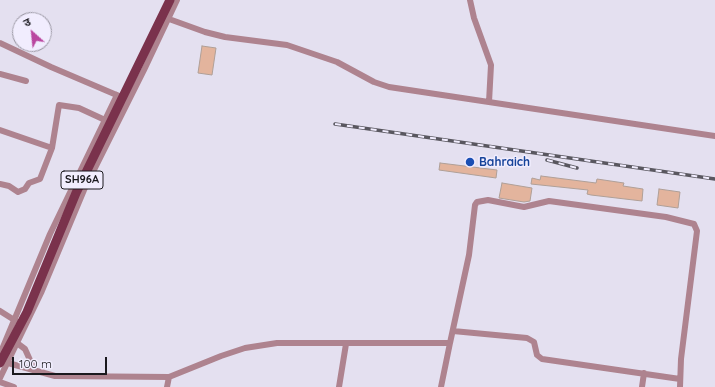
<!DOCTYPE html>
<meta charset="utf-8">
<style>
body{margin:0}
#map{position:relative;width:715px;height:387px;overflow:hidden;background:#e4e0f0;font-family:Quicksand,"Noto Sans Devanagari",sans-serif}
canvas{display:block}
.north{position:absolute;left:12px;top:12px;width:40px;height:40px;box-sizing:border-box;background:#f1edfe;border:1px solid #9b98a4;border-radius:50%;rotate:333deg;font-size:11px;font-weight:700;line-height:16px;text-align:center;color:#1a191e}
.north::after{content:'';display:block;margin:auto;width:14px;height:18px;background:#ba47a0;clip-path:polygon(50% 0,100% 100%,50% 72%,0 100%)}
.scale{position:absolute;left:12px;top:357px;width:95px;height:18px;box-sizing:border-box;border:2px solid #1a191e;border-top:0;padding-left:5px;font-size:12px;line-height:14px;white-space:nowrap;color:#1a191e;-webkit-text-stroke:3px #f1edfe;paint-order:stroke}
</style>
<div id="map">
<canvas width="715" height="387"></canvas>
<div class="north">उ</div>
<div class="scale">100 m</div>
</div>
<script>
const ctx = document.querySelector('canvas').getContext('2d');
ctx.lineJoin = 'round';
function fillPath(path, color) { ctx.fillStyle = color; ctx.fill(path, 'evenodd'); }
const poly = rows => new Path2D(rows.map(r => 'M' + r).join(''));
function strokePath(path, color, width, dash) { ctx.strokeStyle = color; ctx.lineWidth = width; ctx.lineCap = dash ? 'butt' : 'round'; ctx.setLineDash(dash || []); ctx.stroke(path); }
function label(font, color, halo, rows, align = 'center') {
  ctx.font = font + ' Quicksand,sans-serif'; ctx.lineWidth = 3; ctx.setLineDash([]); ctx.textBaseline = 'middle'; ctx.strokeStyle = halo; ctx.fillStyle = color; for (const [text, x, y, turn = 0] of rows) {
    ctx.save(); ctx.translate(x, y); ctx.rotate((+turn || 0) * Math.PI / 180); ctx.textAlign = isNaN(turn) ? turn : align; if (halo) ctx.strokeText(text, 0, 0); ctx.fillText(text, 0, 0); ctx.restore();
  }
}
const building = poly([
 [202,46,216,48,212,75,198,73,202,46],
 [440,163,497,170,496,178,439,170,440,163],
 [541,176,596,183,597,179,624,183,623,186,643,189,642,201,591,195,587,194,588,190,531,184,532,178,540,180,541,176],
 [502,183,532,188,530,201,524,202,499,198,502,183],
 [659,189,680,192,678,208,657,205,659,189]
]);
fillPath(building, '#e3b49d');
strokePath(building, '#af9f97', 1);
strokePath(poly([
 [470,0,474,18,491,65,489,102],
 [169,19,205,32,225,37,287,45,337,62,374,82,389,87,715,136],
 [0,43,51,67,119,96],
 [0,74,26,81],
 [0,130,52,148],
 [0,184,9,186,18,192,25,189,29,183,40,179,52,148,59,105,79,108,105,120],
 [0,311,19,323],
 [453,331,527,338,534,342,537,355,542,359,680,379],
 [17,343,25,349,35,371],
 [450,343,469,255,475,205,477,202,488,200,524,207,549,201,666,217,694,224,697,231,681,359,680,387],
 [0,354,50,234,117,95],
 [8,363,55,376,169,377,221,356,245,348,277,343,450,343,441,387],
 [0,378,41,293,84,190,144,70,177,0],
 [0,382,14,387],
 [167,387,169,377],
 [339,387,346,344],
 [642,387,644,373]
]), '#ae838f', 6);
const rail = poly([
 [335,124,715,179],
 [547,160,577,168]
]);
strokePath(rail, '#59575f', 3.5);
strokePath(rail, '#f1edfe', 2, [6]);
strokePath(poly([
 [0,363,27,312,76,193,170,0]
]), '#7a324c', 9);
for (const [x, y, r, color] of [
 [470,162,5,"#1a4fb4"]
]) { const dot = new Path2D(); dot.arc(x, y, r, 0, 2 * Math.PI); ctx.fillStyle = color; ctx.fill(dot); strokePath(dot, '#f1edfe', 1.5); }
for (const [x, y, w] of [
 [82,180,42]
]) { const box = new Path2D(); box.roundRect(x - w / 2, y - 9, w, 18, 3); ctx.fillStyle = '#f1edfe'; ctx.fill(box); strokePath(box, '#1a191e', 1); }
label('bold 11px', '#1a191e', null, [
 ["SH96A",82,180]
]);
label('bold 12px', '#164399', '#f1edfe', [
 ["Bahraich",479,162]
], 'left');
</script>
